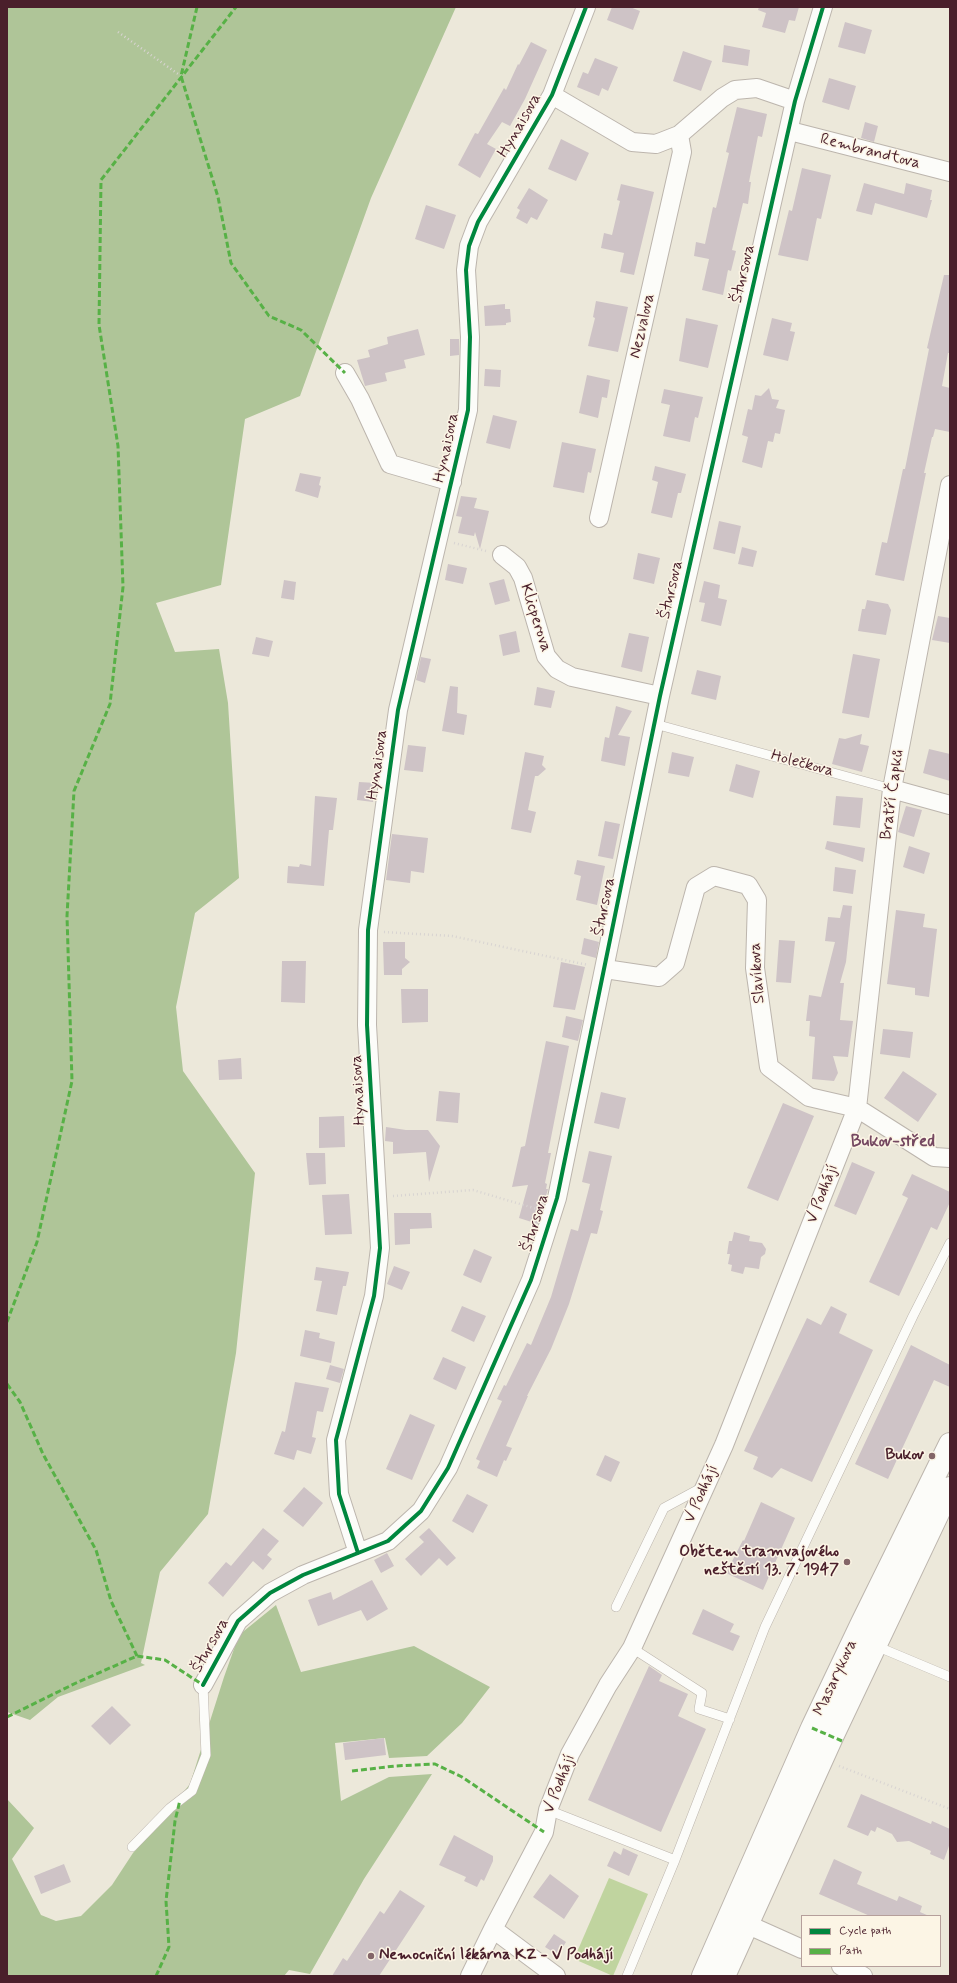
<!DOCTYPE html>
<meta charset="utf-8">
<style>
body{margin:0}
#map{position:relative;width:957px;height:1983px;overflow:hidden;background:#ece8da;font-family:Mynerve,sans-serif}
canvas{display:block}
.frame{position:absolute;inset:0;border:8px solid #4a1f2b;pointer-events:none}
.legend{position:absolute;left:801px;top:1915px;width:140px;height:52px;box-sizing:border-box;background:#fcf5e5;border:1px solid #b59f9b;margin:0;padding:5px 7px;list-style:none;font-size:12px;color:#4a1f2b}
.legend li{display:flex;align-items:center;gap:8px;height:20px}
.legend b{width:20px;border:1px solid #b59f9b}
</style>
<div id="map">
<canvas width="957" height="1983"></canvas>
<div class="frame"></div>
<ul class="legend">
<li><b style="height:5px;background:#00873e"></b>Cycle path</li>
<li><b style="height:5px;background:#57b146"></b>Path</li>
</ul>
</div>
<script>
const ctx = document.querySelector('canvas').getContext('2d');
ctx.lineJoin = 'round';
function fillPath(path, color) { ctx.fillStyle = color; ctx.fill(path, 'evenodd'); }
const poly = rows => new Path2D(rows.map(r => 'M' + r).join(''));
function strokePath(path, color, width, dash) { ctx.strokeStyle = color; ctx.lineWidth = width; ctx.lineCap = dash ? 'butt' : 'round'; ctx.setLineDash(dash || []); ctx.stroke(path); }
function label(font, color, halo, rows, align = 'center') {
  ctx.font = font + ' Mynerve,sans-serif'; ctx.lineWidth = 3; ctx.setLineDash([]); ctx.textBaseline = 'middle'; ctx.strokeStyle = halo; ctx.fillStyle = color; for (const [text, x, y, turn = 0] of rows) {
    ctx.save(); ctx.translate(x, y); ctx.rotate((+turn || 0) * Math.PI / 180); ctx.textAlign = isNaN(turn) ? turn : align; if (halo) ctx.strokeText(text, 0, 0); ctx.fillText(text, 0, 0); ctx.restore();
  }
}
fillPath(poly([
 [609,1878,648,1894,613,1976,574,1959]
]), '#c0d49f');
fillPath(poly([
 [7,7,456,7,371,198,300,396,245,419,221,585,156,603,175,652,219,649,228,703,239,878,195,913,176,1007,183,1071,255,1173,236,1353,208,1514,160,1572,141,1663,145,1665,58,1697,30,1720,7,1712],
 [276,1605,301,1672,414,1646,490,1687,462,1723,427,1756,389,1758,385,1738,335,1743,341,1801,389,1777,432,1774,364,1879,310,1974,289,1970,284,1976,7,1976,7,1799,34,1828,12,1859,41,1915,56,1921,81,1916,112,1885,133,1853,190,1784,224,1677,239,1635]
]), '#afc598');
fillPath(poly([
 [612,7,630,7,640,11,633,30,607,20],
 [759,7,799,7,795,21,789,20,785,33,762,27,766,13,758,10],
 [845,22,872,30,865,54,838,47],
 [531,42,547,50,525,99,510,126,502,122,487,144,496,149,480,178,458,165,475,133,478,134,504,88,506,90,518,64,519,65],
 [724,45,750,50,748,66,722,62],
 [683,51,712,61,701,91,673,81],
 [595,58,618,67,608,91,602,88,599,96,577,87,583,72,588,74],
 [829,78,856,86,849,110,822,102],
 [737,107,767,114,762,137,758,136,749,182,751,182,748,204,743,203,732,250,736,251,731,271,728,270,723,295,702,290,709,259,694,256,696,242,705,244,713,207,716,208,729,153,726,152],
 [865,122,878,126,874,142,861,138],
 [561,139,589,153,576,181,548,169],
 [802,168,831,175,821,219,817,218,808,261,778,255,789,210,792,211],
 [864,183,904,194,906,183,932,190,930,200,932,200,927,218,875,203,872,215,856,211],
 [621,184,654,192,634,275,620,272,624,253,601,248,604,233,612,235,620,201,617,200],
 [529,188,548,200,537,220,531,217,527,224,516,218,520,210,517,208],
 [426,205,456,215,444,249,415,239],
 [944,275,950,275,950,353,948,353,942,386,950,388,950,432,935,429,933,437,932,437,924,473,926,473,904,581,875,575,882,542,887,543,903,469,905,469,929,349,927,348],
 [596,301,628,307,618,352,588,346,595,318,593,317],
 [505,304,505,309,510,309,511,322,506,323,506,325,485,326,484,306],
 [686,318,718,325,708,368,679,361],
 [772,318,792,323,790,331,795,332,788,361,763,355],
 [418,329,425,355,404,360,406,368,385,373,387,381,365,386,357,360,370,357,368,350,388,344,387,337],
 [450,339,459,339,459,355,450,356],
 [485,369,501,370,500,387,484,386],
 [587,375,610,380,607,398,602,397,598,418,579,413],
 [769,388,772,399,779,400,776,408,785,410,780,434,775,433,773,442,768,441,762,468,742,462,748,437,742,435,748,409,752,410,755,395,761,396],
 [664,389,703,397,698,418,695,417,690,442,663,436,670,405,661,403],
 [493,415,517,421,510,449,486,443],
 [562,442,596,449,591,473,588,472,584,493,553,487],
 [655,466,686,474,681,493,678,493,672,518,651,513,658,482,652,480],
 [300,473,321,477,319,485,321,486,318,498,295,491],
 [461,496,477,498,474,508,489,511,480,549,475,532,474,536,458,533,462,517,456,516],
 [719,521,741,526,735,554,713,549],
 [742,547,757,551,753,567,738,564],
 [638,553,660,558,654,584,633,579],
 [448,564,467,568,463,584,445,580],
 [504,579,510,601,495,605,489,583],
 [284,580,296,582,294,600,281,598],
 [704,581,720,585,718,598,727,600,721,626,701,621,705,603,699,602],
 [867,600,888,604,891,610,886,635,858,631,862,609,865,609],
 [938,616,950,618,950,643,932,640],
 [516,631,520,652,503,656,499,635],
 [629,633,649,637,642,672,621,667],
 [256,637,273,641,269,657,252,654],
 [853,654,880,659,869,718,842,713],
 [421,657,431,659,425,683,416,680],
 [697,670,721,676,716,700,691,694],
 [450,686,458,687,457,713,467,715,464,735,442,731],
 [537,687,555,691,551,708,534,705],
 [616,706,632,711,618,735,630,737,625,766,601,761,605,737,609,738],
 [862,734,860,744,869,746,862,772,832,764,839,738,845,739],
 [408,745,426,747,423,772,404,770],
 [929,749,950,754,950,781,923,773],
 [525,752,544,756,542,765,546,769,538,776,535,776,528,810,536,812,531,833,511,829],
 [672,752,694,757,689,777,668,773],
 [736,764,760,771,753,798,729,791],
 [359,782,376,783,373,802,357,800],
 [315,796,337,798,333,830,329,830,324,886,287,883,288,866,299,867,300,864,311,866],
 [836,796,863,798,860,828,833,825],
 [906,806,922,810,914,837,898,832],
 [605,821,620,824,613,859,598,856],
 [392,834,428,838,424,873,411,871,410,883,386,880],
 [827,841,865,848,863,862,825,849],
 [909,846,930,853,924,874,903,867],
 [577,860,605,866,597,905,576,900,581,876,574,874],
 [835,867,856,870,853,894,833,891],
 [843,905,852,906,846,962,840,983,844,983,840,1020,853,1021,848,1057,833,1056,838,1073,834,1081,812,1079,815,1037,809,1036,810,1021,806,1021,809,995,821,997,835,942,825,941,828,917,840,918],
 [896,910,925,914,923,927,937,929,929,997,915,995,915,988,887,984],
 [584,938,599,942,596,958,581,954],
 [779,940,795,941,791,983,776,982],
 [383,942,405,942,405,958,410,962,402,969,402,975,384,975],
 [282,961,306,961,305,1003,281,1002],
 [561,962,585,967,575,1010,553,1007],
 [401,989,428,989,428,1022,402,1023],
 [566,1016,583,1020,578,1041,562,1037],
 [883,1029,913,1032,910,1058,880,1054],
 [546,1041,569,1046,548,1153,551,1153,545,1183,547,1184,546,1189,548,1189,538,1224,519,1218,528,1185,512,1187,521,1147,525,1146],
 [241,1058,242,1079,219,1080,218,1060],
 [903,1071,937,1094,918,1122,884,1098],
 [439,1091,460,1093,458,1123,436,1121],
 [601,1092,626,1098,619,1129,594,1123],
 [783,1103,814,1116,778,1201,747,1188],
 [344,1116,345,1147,319,1148,319,1117],
 [386,1127,406,1130,428,1130,440,1146,429,1182,426,1152,393,1154,393,1142,385,1141],
 [589,1151,612,1156,600,1210,603,1211,597,1234,591,1233,569,1304,551,1349,527,1396,528,1396,506,1446,512,1448,506,1461,504,1460,497,1477,477,1468,480,1461,476,1459,502,1401,497,1399,504,1385,506,1386,527,1343,531,1345,551,1297,571,1229,578,1231,590,1184,582,1182],
 [306,1153,325,1153,326,1184,309,1185],
 [852,1162,875,1172,856,1215,834,1206],
 [912,1174,950,1192,950,1202,937,1230,931,1227,899,1296,869,1282,908,1198,902,1195],
 [349,1194,352,1234,325,1235,322,1195],
 [394,1213,431,1213,432,1228,410,1229,410,1244,395,1245],
 [734,1232,750,1236,749,1241,762,1243,766,1249,765,1254,761,1257,759,1269,745,1267,743,1274,731,1271,732,1265,728,1264,730,1254,727,1254,729,1241,732,1241],
 [474,1249,492,1257,481,1283,463,1275],
 [394,1266,410,1272,402,1290,387,1284],
 [316,1267,349,1272,346,1286,343,1286,337,1315,316,1311,322,1281,314,1280],
 [462,1306,486,1316,474,1342,451,1331],
 [831,1306,847,1314,839,1333,873,1350,812,1482,781,1468,772,1478,753,1469,758,1457,744,1451,807,1318,821,1325],
 [305,1330,320,1333,319,1338,335,1342,331,1363,300,1356],
 [911,1345,950,1365,950,1387,934,1380,888,1479,855,1464],
 [443,1357,466,1367,456,1390,433,1379],
 [330,1365,344,1369,340,1383,326,1379],
 [295,1382,329,1388,323,1412,317,1411,312,1437,316,1438,311,1454,297,1450,294,1460,274,1454,282,1431,285,1432],
 [410,1414,435,1425,412,1480,386,1469],
 [605,1455,620,1462,611,1482,596,1475],
 [304,1487,323,1503,303,1527,283,1511],
 [467,1494,488,1505,473,1533,452,1521],
 [761,1502,795,1518,763,1590,726,1573,743,1540,744,1541],
 [263,1528,279,1541,267,1555,272,1559,263,1570,253,1561,223,1597,208,1583,226,1562,231,1566],
 [429,1528,456,1558,447,1566,439,1558,421,1576,405,1559,424,1542,419,1537],
 [387,1553,394,1566,381,1573,374,1560],
 [372,1580,388,1609,367,1621,361,1610,318,1626,308,1600,331,1592,333,1600],
 [703,1609,734,1624,730,1632,740,1636,733,1651,692,1634],
 [649,1666,662,1675,659,1681,688,1694,678,1716,706,1729,661,1832,588,1800],
 [112,1706,131,1725,110,1745,91,1726],
 [384,1738,386,1755,345,1760,343,1743],
 [861,1794,931,1824,932,1821,950,1829,950,1843,944,1860,930,1854,931,1851,909,1841,897,1842,892,1834,877,1827,875,1832,871,1830,868,1836,847,1827],
 [454,1835,493,1856,493,1861,484,1881,481,1879,477,1887,464,1881,466,1877,439,1865],
 [623,1848,638,1855,629,1876,607,1866,614,1851,621,1855],
 [834,1859,862,1872,857,1884,897,1901,899,1896,922,1906,920,1912,929,1916,870,1916,819,1894],
 [64,1864,71,1882,41,1894,34,1876],
 [550,1874,579,1896,564,1919,533,1897],
 [400,1890,425,1906,379,1976,332,1976,343,1958,347,1961,380,1911,384,1914],
 [554,1934,566,1942,558,1955,545,1947]
]), '#cec3c6');
const lane = poly([
 [655,724,892,789],
 [616,1607,664,1508,703,1487],
 [876,1646,950,1677],
 [632,1648,702,1693,699,1709,730,1719],
 [548,1810,675,1860],
 [132,1847,170,1808,192,1791,206,1755,203,1685],
 [627,1976,675,1860,765,1627,913,1316,950,1243]
]);
const street = poly([
 [552,95,632,142,656,144,679,135,722,98,735,90,757,88,795,101],
 [790,131,950,172],
 [345,373,360,399,390,464,452,482],
 [599,518,682,152,679,135],
 [502,555,517,567,523,578,546,656,557,669,572,677,660,696],
 [892,789,950,805],
 [605,969,659,977,675,963,696,887,714,876,748,885,757,900,755,968,769,1067,809,1097,857,1108,934,1157,950,1158],
 [358,1553,339,1494,336,1440,374,1296,380,1248,367,1025,368,930,398,710,468,410,470,337,466,270,469,246,478,222,552,95,586,7],
 [203,1685,238,1621,270,1593,303,1575,388,1541,421,1511,448,1468,531,1280,557,1198,660,696,795,101,823,7],
 [735,1919,802,1949],
 [493,1929,556,1976],
 [841,1966,863,1976],
 [470,1976,493,1929,544,1832,548,1810,570,1754,608,1685,632,1648,724,1445,857,1108,892,789,950,485]
]);
const secondary = poly([
 [703,1976,812,1728,862,1623,950,1444],
 [724,1976,832,1737,950,1488]
]);
strokePath(lane, '#bcb5ad', 10);
strokePath(street, '#bcb5ad', 20);
strokePath(secondary, '#bcb5ad', 24);
strokePath(poly([
 [118,32,181,76],
 [454,543,486,551],
 [384,932,452,936,588,965],
 [393,1196,473,1190,537,1209],
 [839,1766,950,1809]
]), '#d8d4d2', 2.5, [1, 3]);
strokePath(lane, '#fcfcf9', 9);
strokePath(street, '#fcfcf9', 18);
strokePath(secondary, '#fcfcf9', 22);
strokePath(poly([
 [197,7,181,76,218,197,231,263,269,316,301,330,345,373],
 [7,1322,37,1242,72,1081,67,916,74,791,110,704,123,587,118,446,99,325,101,180,236,7],
 [7,1384,20,1402,43,1454,96,1550,111,1601,137,1656],
 [7,1717,76,1683,137,1656,165,1660,203,1685],
 [812,1728,842,1741],
 [352,1771,395,1766,435,1764,462,1777,544,1832],
 [156,1976,169,1947,166,1901,175,1821,180,1800]
]), '#57b146', 3, [6, 3]);
strokePath(poly([
 [358,1553,339,1494,336,1440,374,1296,380,1248,367,1025,368,930,398,710,468,410,470,337,466,270,469,246,478,222,552,95,586,7],
 [203,1685,238,1621,270,1593,303,1575,388,1541,421,1511,448,1468,531,1280,557,1198,660,696,795,101,823,7]
]), '#00873e', 4);
for (const [x, y, r, color] of [
 [932,1456,4,"#836568"],
 [847,1562,4,"#836568"],
 [371,1956,4,"#836568"]
]) { const dot = new Path2D(); dot.arc(x, y, r, 0, 2 * Math.PI); ctx.fillStyle = color; ctx.fill(dot); strokePath(dot, '#fcf5e5', 1.5); }
label('16px', '#4a1f2b', '#fcf5e5', [
 ["Hynaisova",520,126,-60],
 ["Rembrandtova",870,152,14],
 ["Štursova",744,274,-77],
 ["Nezvalova",643,326,-77],
 ["Hynaisova",447,448,-78],
 ["Štursova",672,590,-77],
 ["Klicperova",535,618,72],
 ["Holečkova",802,764,15],
 ["Hynaisova",378,765,-82],
 ["Bratří Čapků",893,795,-82],
 ["Štursova",605,907,-79],
 ["Slavíkova",758,973,-94],
 ["Hynaisova",359,1090,-93],
 ["V Podhájí",823,1194,-69],
 ["Štursova",536,1223,-73],
 ["V Podhájí",702,1494,-66],
 ["Štursova",211,1646,-61],
 ["Masarykova",836,1678,-65],
 ["V Podhájí",560,1784,-69]
]);
label('bold 16px', '#4a1f2b', '#fcf5e5', [
 ["Bukov",924,1456],
 ["Obětem tramvajového",839,1553],
 ["neštěstí 13. 7. 1947",839,1571],
 ["Nemocniční lékárna KZ - V Podhájí",379,1956,"left"]
], 'right');
label('bold 17px', '#754861', '#fcf5e5', [
 ["Bukov-střed",893,1142]
]);
</script>
